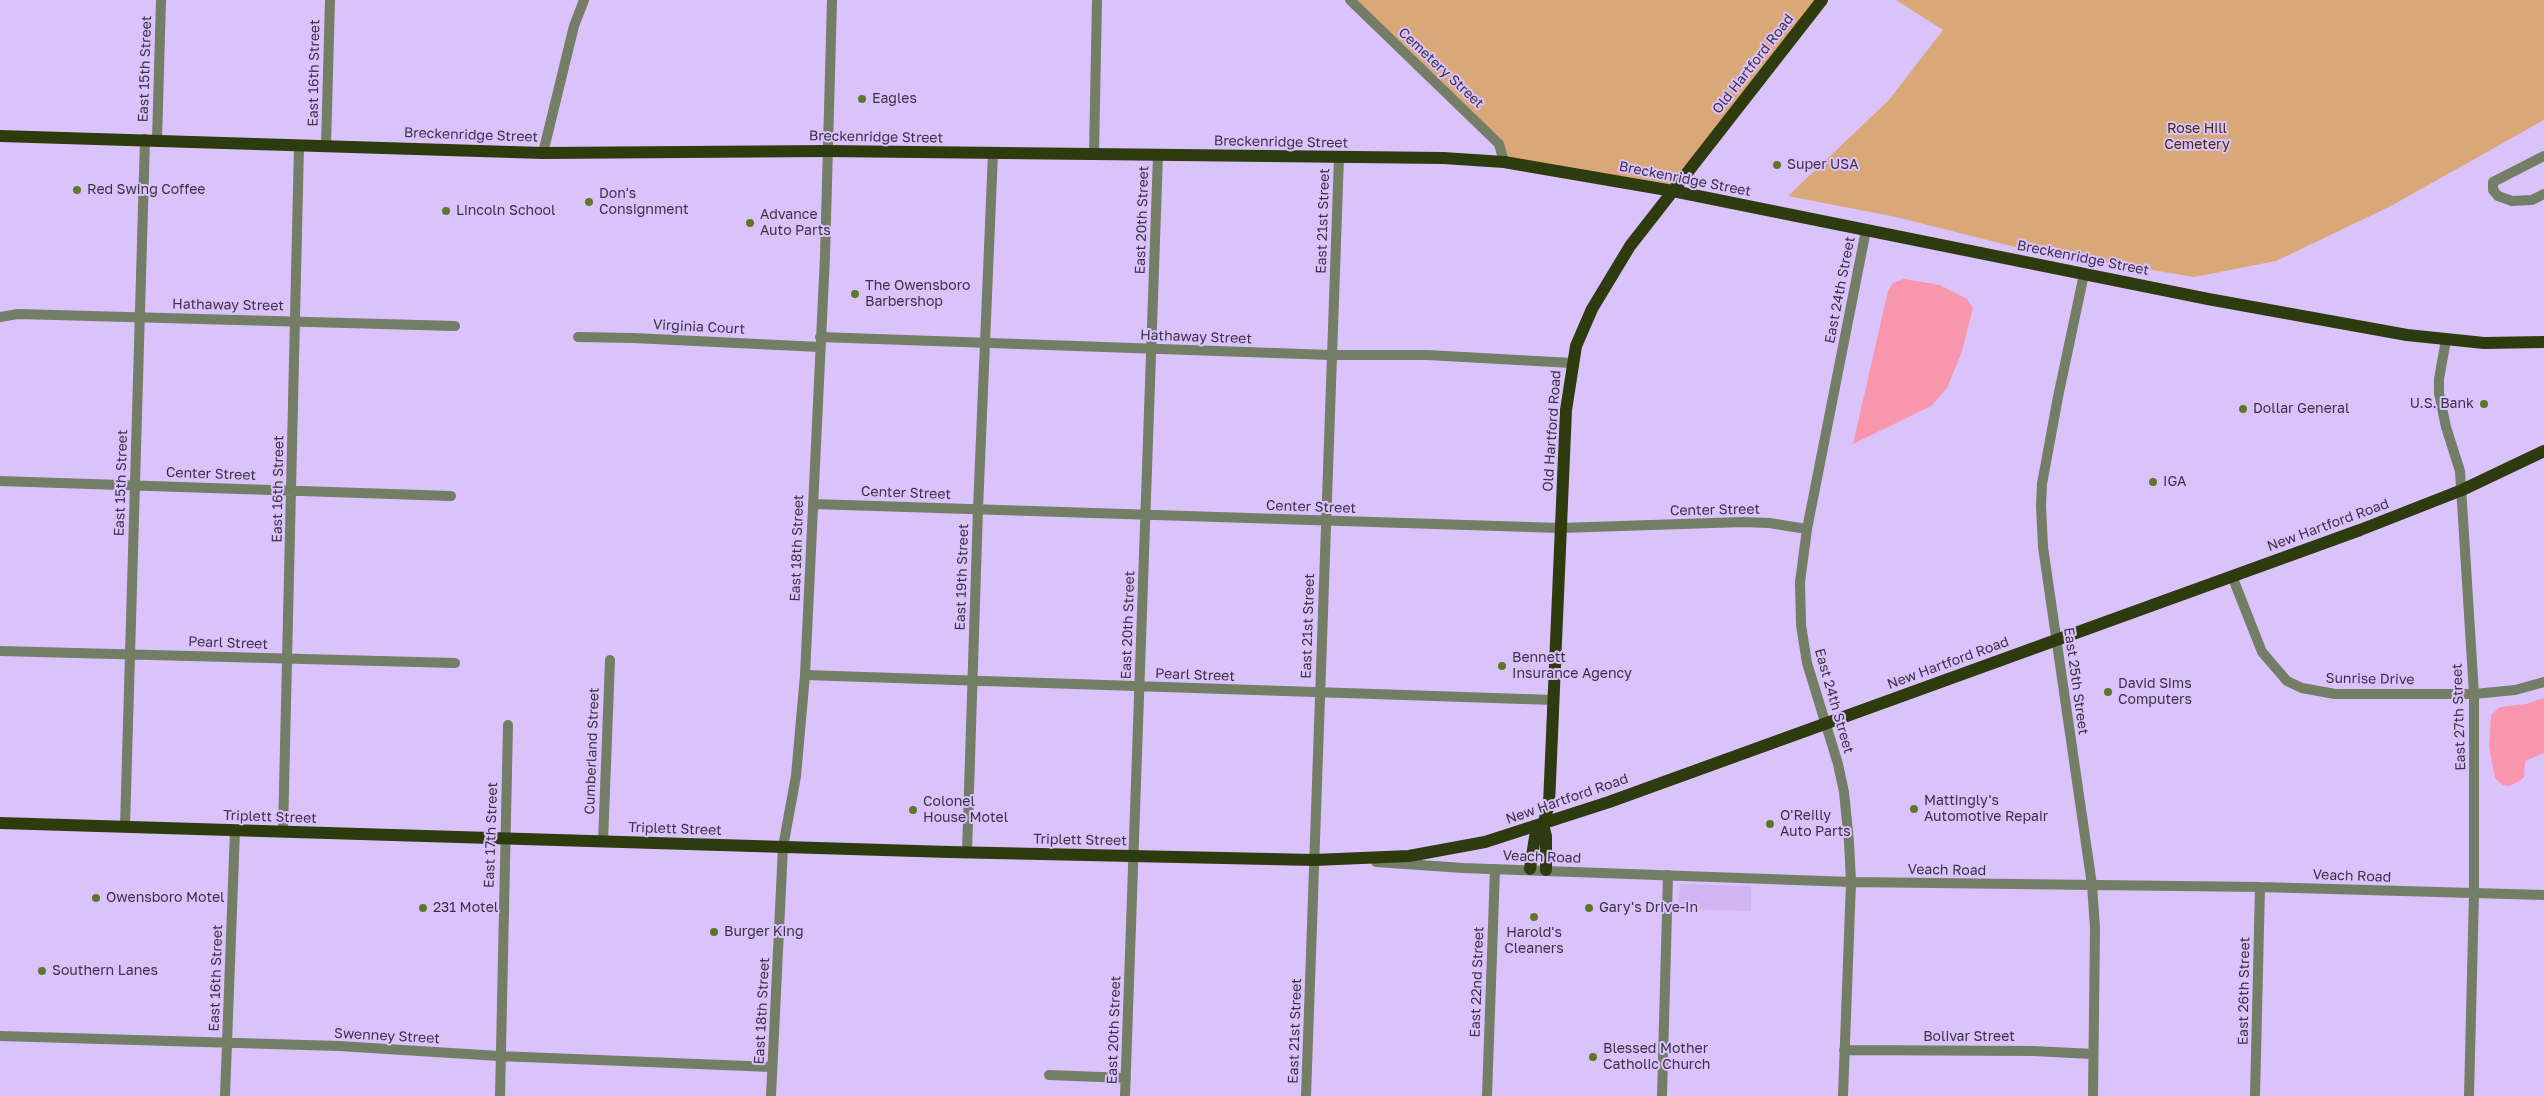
<!DOCTYPE html>
<style>
body{margin:0}
canvas{display:block;background:#dac2fa}
</style>
<canvas width="2544" height="1096"></canvas>
<script>
const ctx = document.querySelector('canvas').getContext('2d');
ctx.lineJoin = 'round';
function fillPath(path, color) { ctx.fillStyle = color; ctx.fill(path, 'evenodd'); }
const poly = rows => new Path2D(rows.map(r => 'M' + r).join(''));
function strokePath(path, color, width, dash) { ctx.strokeStyle = color; ctx.lineWidth = width; ctx.lineCap = dash ? 'butt' : 'round'; ctx.setLineDash(dash || []); ctx.stroke(path); }
function label(font, color, halo, rows, align = 'center') {
  ctx.font = font + ' "Golos Text",sans-serif'; ctx.lineWidth = 4; ctx.setLineDash([]); ctx.textBaseline = 'middle'; ctx.strokeStyle = halo; ctx.fillStyle = color; for (const [text, x, y, turn = 0] of rows) {
    ctx.save(); ctx.translate(x, y); ctx.rotate((+turn || 0) * Math.PI / 180); ctx.textAlign = isNaN(turn) ? turn : align; if (halo) ctx.strokeText(text, 0, 0); ctx.fillText(text, 0, 0); ctx.restore();
  }
}
fillPath(poly([
 [1680,884,1751,886,1751,911,1678,909]
]), '#d0b5f2');
fillPath(poly([
 [1350,0,1822,0,1673,191,1504,162,1499,144],
 [1896,0,2544,0,2544,120,2389,207,2276,261,2194,277,2015,247,1896,217,1788,196,1889,100,1943,30]
]), '#daa878');
fillPath(poly([
 [1904,279,1940,285,1967,299,1973,308,1961,354,1947,388,1931,406,1853,444,1888,291,1893,283],
 [2544,698,2544,753,2525,761,2524,777,2520,781,2509,786,2503,785,2495,778,2489,747,2491,715,2500,707,2526,704]
]), '#f896ae');
strokePath(poly([
 [1350,0,1499,144,1504,162],
 [157,140,161,0],
 [326,146,330,0],
 [543,153,574,26,584,0],
 [1094,154,1097,0],
 [2544,156,2493,182,2493,190,2498,196,2512,201,2532,200,2544,194],
 [2084,274,2058,397,2042,484,2041,506,2043,547,2092,885,2095,928,2093,1096],
 [0,317,18,314,455,326],
 [578,337,633,338,820,347],
 [820,337,1331,355,1427,355,1572,363],
 [2446,340,2439,379,2439,393,2446,427,2460,471,2474,694,2474,893,2469,1096],
 [0,481,451,496],
 [813,504,1560,528,1743,522,1769,523,1807,529],
 [2232,576,2262,652,2287,681,2302,688,2335,694,2474,694,2515,690,2544,682],
 [0,651,455,663],
 [805,675,1554,700],
 [125,827,145,139],
 [283,832,299,146],
 [603,842,610,660],
 [967,852,978,509,993,153],
 [1376,862,1463,868,1851,882,2260,887,2544,895],
 [0,1036,339,1046,499,1056,772,1067],
 [1844,1050,2033,1051,2093,1054],
 [1049,1075,1126,1078],
 [225,1096,235,830],
 [500,1096,508,725],
 [771,1096,783,847,796,776,805,675,825,256,832,0],
 [1125,1096,1158,155],
 [1306,1096,1339,157],
 [1487,1096,1495,869],
 [1662,1096,1668,875],
 [1843,1096,1851,882,1849,842,1844,792,1838,764,1807,663,1801,625,1800,582,1807,529,1866,230],
 [2255,1096,2260,887]
]), '#747d66', 10);
strokePath(poly([
 [0,136,543,153,827,151,1443,158,1504,162,1673,191,2208,299,2407,335,2484,343,2544,342],
 [0,823,949,852,1314,860,1409,856,1485,842,1609,802,2360,530,2462,490,2544,451],
 [1543,825,1546,836,1546,870],
 [1530,869,1535,837,1543,825,1549,804,1566,410,1576,346,1592,309,1630,246,1822,0]
]), '#2e3b0f', 12);
for (const [x, y, r, color] of [
 [862,99,5,"#5e7627"],
 [1777,165,5,"#5e7627"],
 [77,190,5,"#5e7627"],
 [589,202,5,"#5e7627"],
 [446,211,5,"#5e7627"],
 [750,223,5,"#5e7627"],
 [855,294,5,"#5e7627"],
 [2484,404,5,"#5e7627"],
 [2243,409,5,"#5e7627"],
 [2153,482,5,"#5e7627"],
 [1502,666,5,"#5e7627"],
 [2108,692,5,"#5e7627"],
 [1914,809,5,"#5e7627"],
 [913,810,5,"#5e7627"],
 [1770,824,5,"#5e7627"],
 [96,898,5,"#5e7627"],
 [423,908,5,"#5e7627"],
 [1589,908,5,"#5e7627"],
 [1534,917,5,"#5e7627"],
 [714,932,5,"#5e7627"],
 [42,971,5,"#5e7627"],
 [1593,1057,5,"#5e7627"]
]) { const dot = new Path2D(); dot.arc(x, y, r, 0, 2 * Math.PI); ctx.fillStyle = color; ctx.fill(dot); strokePath(dot, '#dac2fa', 2); }
label('14px', '#3c3248', '#dac2fa', [
 ["Old Hartford Road",1753,64,-52],
 ["Cemetery Street",1441,68,43],
 ["East 15th Street",145,69,-88],
 ["East 16th Street",314,73,-89],
 ["Breckenridge Street",471,135,2],
 ["Breckenridge Street",876,137,1],
 ["Breckenridge Street",1281,142,1],
 ["Breckenridge Street",1685,179,11],
 ["East 20th Street",1142,220,-88],
 ["East 21st Street",1323,221,-88],
 ["Breckenridge Street",2083,258,11],
 ["East 24th Street",1840,290,-79],
 ["Hathaway Street",228,305,1],
 ["Virginia Court",699,327,3],
 ["Hathaway Street",1196,337,2],
 ["Old Hartford Road",1552,431,-86],
 ["Center Street",211,474,2],
 ["East 15th Street",121,483,-88],
 ["East 16th Street",278,489,-89],
 ["Center Street",906,493,2],
 ["Center Street",1311,507,2],
 ["Center Street",1715,510,-1],
 ["New Hartford Road",2328,525,-20],
 ["East 18th Street",797,548,-88],
 ["East 19th Street",962,577,-88],
 ["East 20th Street",1128,625,-88],
 ["East 21st Street",1308,626,-88],
 ["Pearl Street",228,643,2],
 ["New Hartford Road",1948,663,-20],
 ["Pearl Street",1195,675,2],
 ["Sunrise Drive",2370,679,1],
 ["East 25th Street",2076,681,82],
 ["East 24th Street",1834,701,74],
 ["East 27th Street",2459,717,-92],
 ["Cumberland Street",592,751,-88],
 ["New Hartford Road",1567,799,-19],
 ["Triplett Street",270,817,2],
 ["Triplett Street",675,829,2],
 ["East 17th Street",491,835,-88],
 ["Triplett Street",1080,840,1],
 ["Veach Road",1542,857,2],
 ["Veach Road",1947,870,1],
 ["Veach Road",2352,876,2],
 ["East 16th Street",216,978,-88],
 ["East 22nd Street",1477,982,-88],
 ["East 26th Street",2244,991,-89],
 ["East 18th Street",762,1011,-87],
 ["East 20th Street",1114,1030,-88],
 ["East 21st Street",1295,1031,-88],
 ["Swenney Street",387,1036,3],
 ["Bolivar Street",1969,1037]
]);
label('14px', '#3c3248', '#dac2fa', [
 ["Eagles",872,99],
 ["Super USA",1787,165],
 ["Red Swing Coffee",87,190],
 ["Don's",599,194],
 ["Consignment",599,210],
 ["Lincoln School",456,211],
 ["Advance",760,215],
 ["Auto Parts",760,231],
 ["The Owensboro",865,286],
 ["Barbershop",865,302],
 ["U.S. Bank",2474,404,"right"],
 ["Dollar General",2253,409],
 ["IGA",2163,482],
 ["Bennett",1512,658],
 ["Insurance Agency",1512,674],
 ["David Sims",2118,684],
 ["Computers",2118,700],
 ["Mattingly's",1924,801],
 ["Automotive Repair",1924,817],
 ["Colonel",923,802],
 ["House Motel",923,818],
 ["O'Reilly",1780,816],
 ["Auto Parts",1780,832],
 ["Owensboro Motel",106,898],
 ["231 Motel",433,908],
 ["Gary's Drive-In",1599,908],
 ["Burger King",724,932],
 ["Harold's",1534,933,"center"],
 ["Cleaners",1534,949,"center"],
 ["Southern Lanes",52,971],
 ["Blessed Mother",1603,1049],
 ["Catholic Church",1603,1065]
], 'left');
label('14px', '#472b0c', '#dac2fa', [
 ["Rose Hill",2197,129],
 ["Cemetery",2197,145]
]);
</script>
